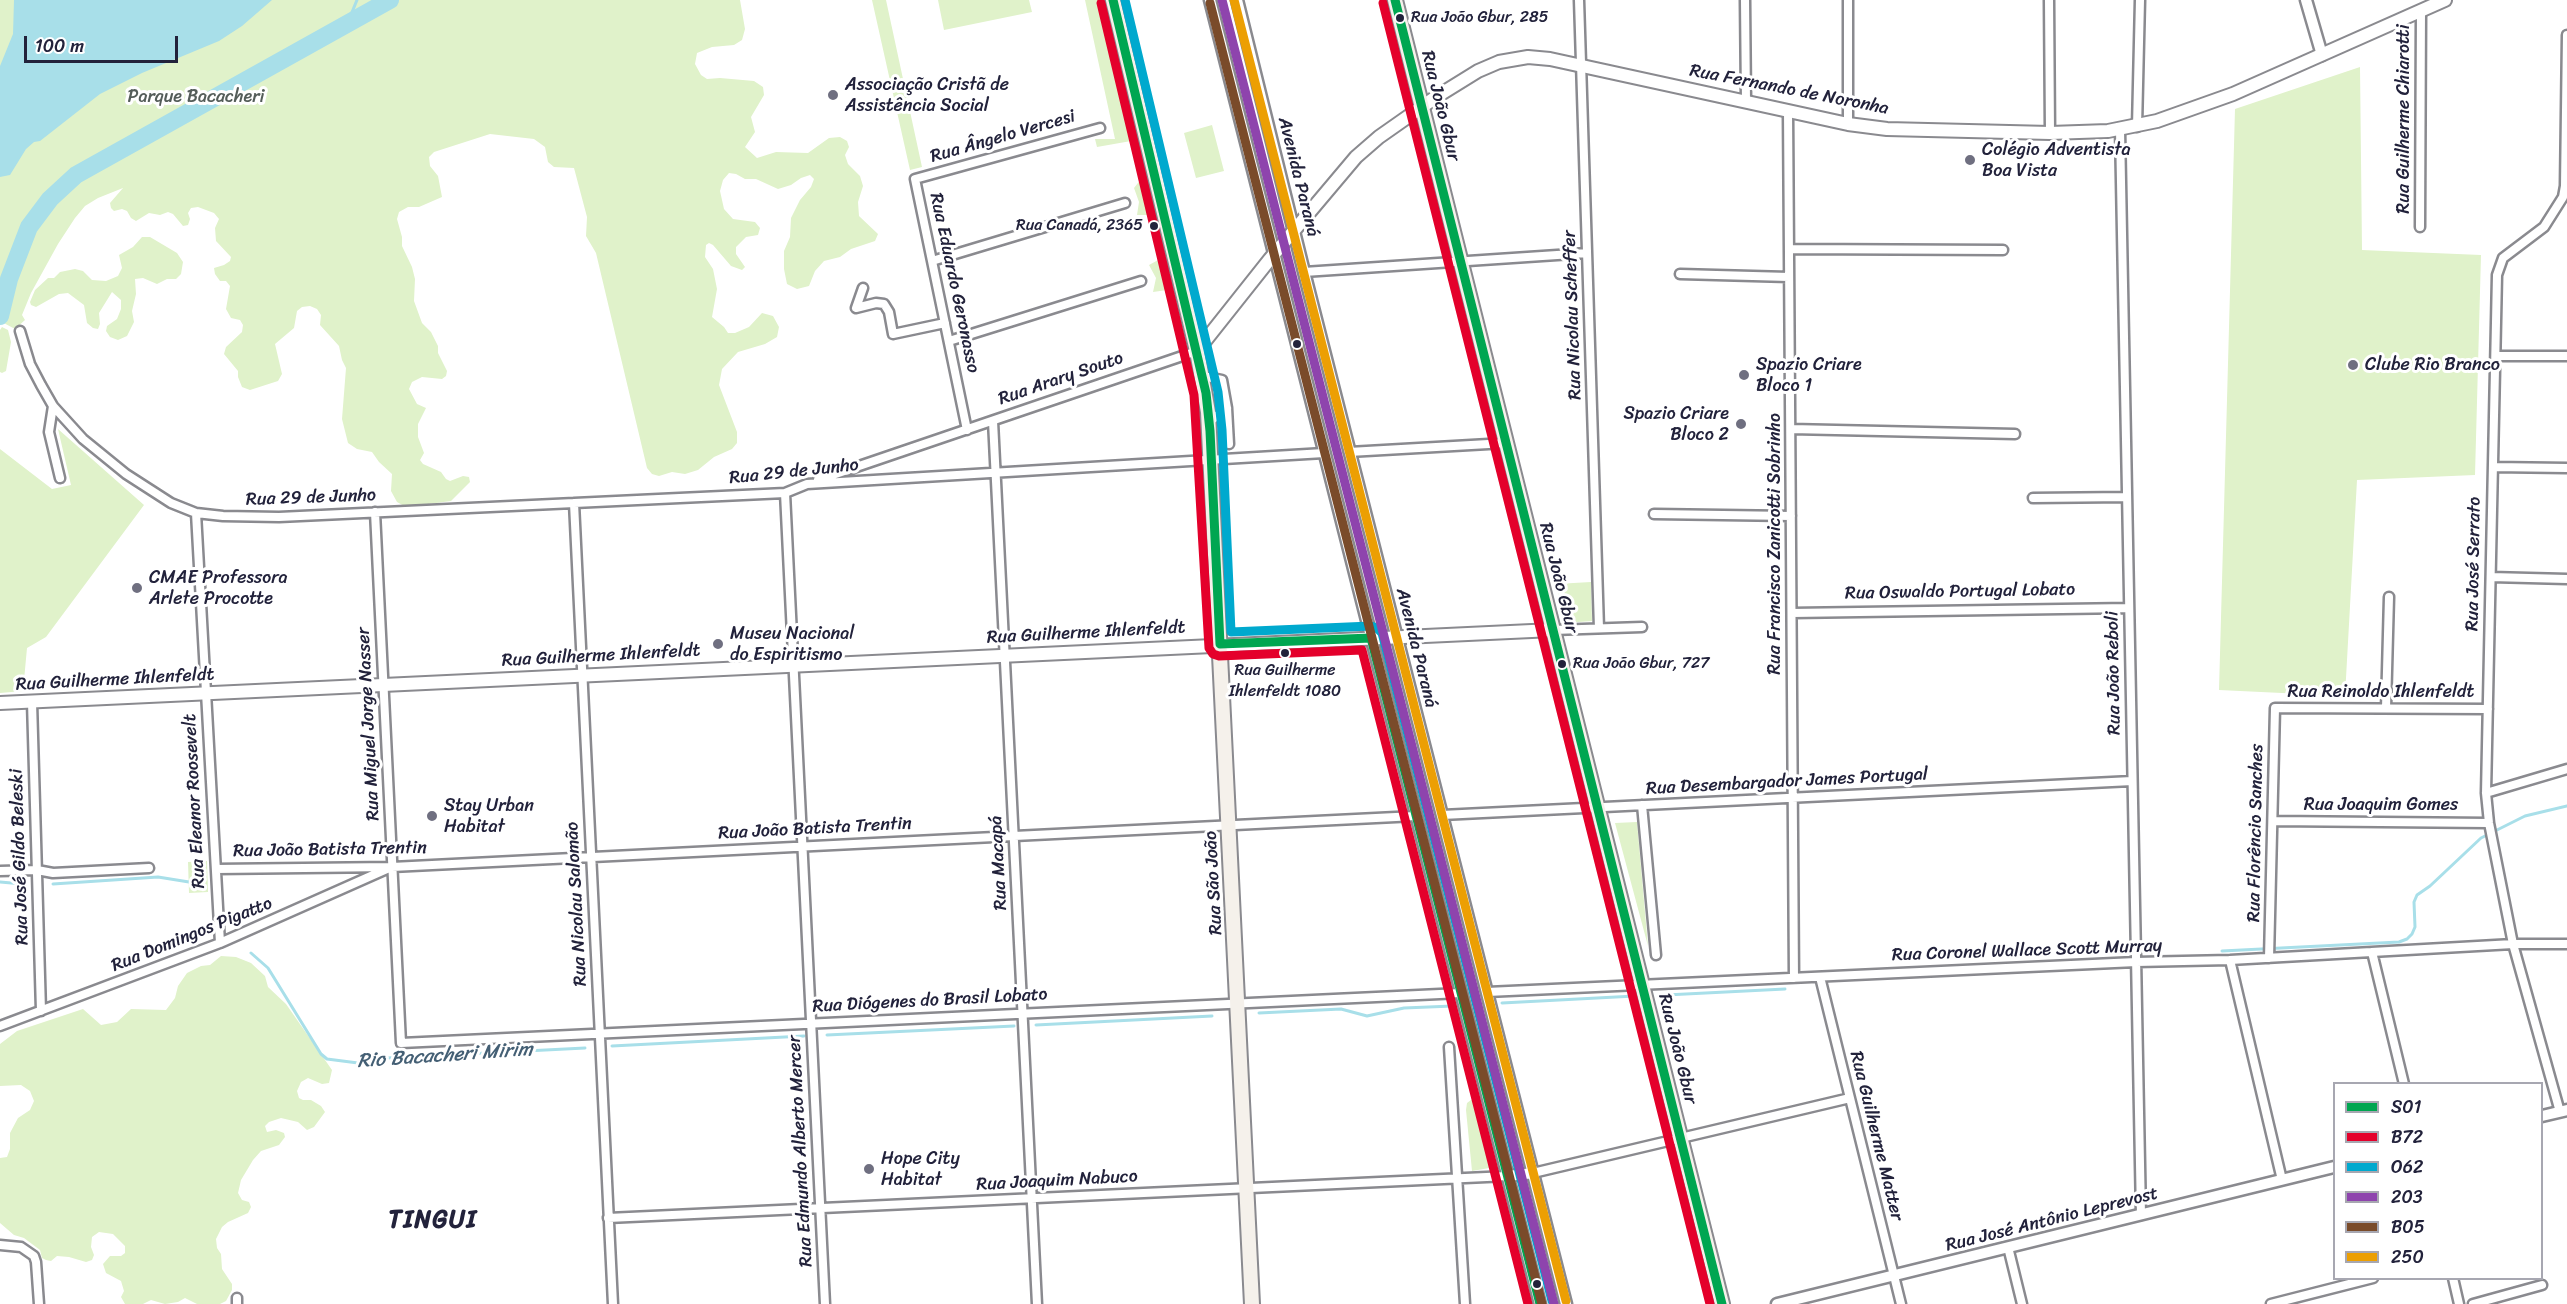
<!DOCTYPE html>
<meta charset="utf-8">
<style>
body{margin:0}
#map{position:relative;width:2567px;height:1304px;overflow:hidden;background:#fff;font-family:Sriracha,sans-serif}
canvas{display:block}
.legend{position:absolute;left:2333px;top:1082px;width:210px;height:198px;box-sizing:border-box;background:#fff;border:2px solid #a7a7b1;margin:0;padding:8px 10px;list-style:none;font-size:18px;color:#22223b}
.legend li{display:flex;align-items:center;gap:12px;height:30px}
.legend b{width:30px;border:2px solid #a7a7b1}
.scale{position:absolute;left:24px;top:36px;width:154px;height:27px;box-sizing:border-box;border:3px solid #22223b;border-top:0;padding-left:8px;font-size:18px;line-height:21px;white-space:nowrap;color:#22223b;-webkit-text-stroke:4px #fff;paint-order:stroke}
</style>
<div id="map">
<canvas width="2567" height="1304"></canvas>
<ul class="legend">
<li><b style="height:8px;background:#00a651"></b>S01</li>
<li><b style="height:8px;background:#e4002b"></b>B72</li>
<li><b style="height:8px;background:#00a9ce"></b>O62</li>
<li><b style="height:8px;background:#8e44ad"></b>203</li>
<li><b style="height:8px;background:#7a4b2a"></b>B05</li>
<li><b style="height:8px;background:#ec9f03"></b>250</li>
</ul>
<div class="scale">100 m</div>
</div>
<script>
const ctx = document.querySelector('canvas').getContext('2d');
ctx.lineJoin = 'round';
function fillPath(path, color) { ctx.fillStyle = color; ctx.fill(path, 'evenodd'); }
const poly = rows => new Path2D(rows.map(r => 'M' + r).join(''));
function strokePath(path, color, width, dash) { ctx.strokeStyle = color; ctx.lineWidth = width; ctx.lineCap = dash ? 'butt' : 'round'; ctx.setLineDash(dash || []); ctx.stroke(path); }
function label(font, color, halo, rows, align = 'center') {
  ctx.font = font + ' Sriracha,sans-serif'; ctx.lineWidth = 6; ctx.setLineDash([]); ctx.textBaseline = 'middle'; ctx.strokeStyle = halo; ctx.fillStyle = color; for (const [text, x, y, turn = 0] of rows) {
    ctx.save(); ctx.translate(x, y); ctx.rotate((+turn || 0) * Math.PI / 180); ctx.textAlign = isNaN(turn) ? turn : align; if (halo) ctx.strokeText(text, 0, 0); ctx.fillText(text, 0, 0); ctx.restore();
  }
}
fillPath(poly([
 [0,0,740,0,745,29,742,40,734,45,712,47,697,53,695,64,701,75,707,79,720,78,754,81,763,87,764,95,751,117,755,132,745,147,757,158,776,152,808,153,829,138,840,137,847,141,849,147,845,155,848,164,860,176,863,186,858,202,859,216,878,234,875,241,851,249,840,257,824,261,815,271,809,286,797,289,787,284,784,269,784,251,790,237,791,218,800,200,811,187,814,179,810,175,801,178,791,185,778,189,756,179,745,179,736,174,729,173,723,180,720,191,724,209,733,219,755,222,760,228,758,235,746,237,736,247,736,254,745,267,742,270,731,266,713,245,709,243,706,245,705,257,713,269,717,289,712,317,724,327,728,333,735,333,749,327,762,313,773,316,779,327,777,337,765,344,738,352,722,369,719,385,737,432,737,443,732,449,714,457,698,470,685,474,672,472,659,476,652,474,647,468,596,253,586,236,587,217,574,168,554,167,548,162,545,147,534,139,490,134,434,152,429,157,430,166,438,176,442,197,419,207,408,207,399,212,397,219,402,237,402,246,412,267,415,279,414,301,422,323,431,332,438,346,438,353,447,371,446,376,442,379,422,377,412,382,409,389,417,404,426,408,418,424,418,437,424,453,420,460,423,464,441,472,446,479,450,481,463,476,469,477,470,482,451,501,406,507,397,502,391,491,392,474,379,462,372,452,357,449,348,443,342,419,346,368,342,360,339,346,320,325,321,315,317,309,310,306,302,307,297,311,294,328,275,344,282,374,278,381,250,390,242,387,238,377,238,371,224,354,226,347,242,332,243,325,240,320,231,318,226,309,230,286,226,281,220,281,215,274,214,268,224,265,230,261,231,257,216,241,215,228,219,219,214,213,198,207,191,208,188,213,190,219,188,225,183,226,173,214,168,212,160,215,149,213,136,221,131,218,127,211,122,209,114,211,111,208,110,203,123,188,98,198,85,206,75,218,58,244,31,293,22,315,25,320,15,329,0,321],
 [872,0,886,0,922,167,910,170],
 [938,0,1029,0,1032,12,944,30],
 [1085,0,1102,0,1185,345,1179,346,1167,290,1153,292,1156,278,1149,265,1160,259,1149,215,1137,215,1139,202,1134,188,1141,179,1131,141,1097,147,1095,139,1115,139],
 [2360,67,2362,250,2481,255,2475,475,2357,480,2345,696,2219,690,2235,109],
 [1212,125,1224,171,1196,178,1184,133],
 [142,237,150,237,177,253,183,262,181,274,176,279,167,279,157,284,143,278,135,279,136,294,132,311,134,322,127,336,118,340,110,337,106,331,107,326,117,319,121,309,121,300,112,292,99,313,100,324,98,329,93,328,87,323,84,305,68,293,59,294,36,307,31,305,30,302,35,290,48,278,54,278,60,272,75,269,83,271,92,280,106,281,118,276,122,268,119,255,133,247],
 [2,327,8,330,11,342,6,371,2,373,0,372,0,330],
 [58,429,144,505,46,637,27,648,23,691,0,693,0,449,52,489,71,485],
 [1591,582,1592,621,1565,623,1556,584],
 [1637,822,1648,946,1615,823],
 [207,861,208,892,189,893,188,862],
 [221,956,236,957,251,963,265,976,268,987,286,1004,332,1070,329,1083,322,1084,308,1078,301,1082,297,1091,299,1098,303,1100,311,1100,321,1106,325,1112,314,1127,307,1130,298,1122,281,1118,269,1122,265,1126,267,1132,276,1130,284,1133,285,1137,279,1145,261,1151,253,1160,241,1180,238,1193,242,1200,249,1202,251,1207,248,1213,228,1222,222,1227,216,1239,217,1248,221,1254,222,1269,232,1284,232,1290,226,1301,220,1304,197,1304,185,1298,178,1302,165,1304,151,1300,143,1304,125,1304,121,1297,124,1291,121,1281,106,1273,103,1264,110,1256,121,1256,125,1253,125,1246,113,1234,99,1232,92,1237,91,1247,94,1255,92,1260,86,1262,69,1257,57,1256,51,1261,46,1260,42,1258,40,1250,24,1238,14,1235,0,1223,0,1158,7,1157,10,1149,10,1133,18,1118,30,1110,34,1101,30,1091,21,1085,0,1086,0,1044,17,1031,83,1009,101,1025,117,1022,131,1009,166,1010,175,998,178,986,187,973,201,966,210,965],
 [1471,1100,1476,1100,1480,1105,1495,1167,1472,1171,1466,1110,1467,1103]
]), '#e0f2ca');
fillPath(poly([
 [14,0,272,0,242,26,219,41,142,73,100,94,40,141,34,142,26,149,10,175,0,177,0,66,13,34]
]), '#a8dfe9');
strokePath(poly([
 [348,22,357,0],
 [0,882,23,884],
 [53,884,158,877,189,882],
 [2222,951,2399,942,2407,939,2412,934,2415,927,2414,902,2417,895,2430,886,2481,838,2525,816,2567,806],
 [251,953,268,968,321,1054,327,1059,358,1063,387,1058,585,1048],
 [1666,995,1785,989],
 [1502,1003,1635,996],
 [1259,1013,1341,1009,1367,1016,1404,1008,1453,1006],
 [1036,1025,1212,1016],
 [827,1035,1014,1026],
 [612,1046,804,1036]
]), '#a8dfe9', 3);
strokePath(poly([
 [0,316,9,279,29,227,50,199,76,175,390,0]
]), '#a8dfe9', 18);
const minor = poly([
 [1579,0,1599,628],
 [1745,0,1746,101],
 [1848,0,1848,124],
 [2049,0,2050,133],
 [1788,111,1794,978],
 [2137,127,2140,0],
 [2120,130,2141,1215],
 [2420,227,2421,11],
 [1789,249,2003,250],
 [932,261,1125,203],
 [1304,272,1587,253],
 [1680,274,1789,277],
 [863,288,856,308,876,303,884,304,889,312,893,334,945,323],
 [20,331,30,364,41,385,53,406,83,439,126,474,171,503,196,513,223,516,279,517,785,493,807,484,1324,453],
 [949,341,1141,281],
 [2496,356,2567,356],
 [1203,376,1222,380,1227,408,1229,444],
 [53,406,49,432,60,478],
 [993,421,1037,1304],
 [1209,422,1227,408],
 [1791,429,2015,434],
 [967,430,915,179,1100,128],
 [1349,452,1506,443],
 [2493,467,2567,468],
 [818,480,1197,351],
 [785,493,825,1304],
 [2033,498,2127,497],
 [574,503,613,1304],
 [375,512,401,1043,1461,993],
 [196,513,220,943],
 [1654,514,1791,516],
 [2491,577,2567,579],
 [1792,613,2129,608],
 [1553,630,1642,627],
 [32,702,41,1011],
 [2386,708,2389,597],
 [2486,793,2567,769],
 [1642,805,1656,955],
 [1442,815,2132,781],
 [2273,821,2489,823],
 [216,869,392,867,1416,816],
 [0,871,37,870,53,873,149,868],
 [2372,952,2404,1084],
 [2269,958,2275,708,2488,709],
 [2230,960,2282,1180],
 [1820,977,1901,1304],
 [1487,992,2136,962,2230,960,2513,944,2567,944],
 [0,1026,220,943,389,868],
 [1449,1047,1465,1304],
 [2560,1112,2513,944,2489,823,2486,793,2497,275,2503,258,2544,227,2563,197,2565,186,2567,35],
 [1533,1173,1850,1098],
 [608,1218,1508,1176],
 [0,1245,21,1247,34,1256,36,1262,39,1304],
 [2008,1247,2022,1304],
 [2453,1278,2459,1304],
 [237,1298,237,1304],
 [2271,1304,2373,1278],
 [2473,1304,2542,1285]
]);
const tertiary = poly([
 [1210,0,1540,1304],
 [1237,0,1304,272,1566,1304],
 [2306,0,2322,55],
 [2542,1116,2567,1110],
 [1508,1176,1533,1173],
 [1777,1304,2334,1167]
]);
const secondary = poly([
 [1197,351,1270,259,1356,157,1379,137,1436,97,1478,71,1499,62,1528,57,1550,59,1848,124,1887,129,2050,133,2108,131,2157,121,2233,94,2445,0],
 [0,703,1553,630]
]);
const primary = poly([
 [1113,0,1197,351,1208,412,1252,1304],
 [1395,0,1722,1304]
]);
strokePath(minor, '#8a8a8f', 13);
strokePath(tertiary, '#8a8a8f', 15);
strokePath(secondary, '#8a8a8f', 16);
strokePath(primary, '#8a8a8f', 18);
strokePath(minor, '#fff', 8);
strokePath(tertiary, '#fff', 10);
strokePath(secondary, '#fff', 12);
strokePath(primary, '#f5f1eb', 14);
strokePath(poly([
 [1113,0,1206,393,1210,431,1220,644],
 [1395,0,1722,1304],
 [1371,638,1540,1304],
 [1220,644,1371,638]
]), '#00a651', 9);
strokePath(poly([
 [1101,3,1194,395,1209,648,1213,654,1219,656,1362,650,1528,1304],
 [1383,3,1710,1304]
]), '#e4002b', 9);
strokePath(poly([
 [1125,0,1218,392,1222,430,1231,632,1371,626,1377,628,1382,633,1552,1301]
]), '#00a9ce', 9);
strokePath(poly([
 [1222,0,1554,1304]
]), '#8e44ad', 9);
strokePath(poly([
 [1210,3,1542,1304]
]), '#7a4b2a', 9);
strokePath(poly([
 [1234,0,1566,1301]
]), '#ec9f03', 9);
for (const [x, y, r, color] of [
 [1400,18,5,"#22223b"],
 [833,95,6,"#6f6f80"],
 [1970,160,6,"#6f6f80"],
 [1154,226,5,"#22223b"],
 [1297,344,5,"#22223b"],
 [2353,365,6,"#6f6f80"],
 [1744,375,6,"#6f6f80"],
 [1741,424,6,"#6f6f80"],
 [137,588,6,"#6f6f80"],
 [718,644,6,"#6f6f80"],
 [1285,653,5,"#22223b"],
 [1562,664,5,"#22223b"],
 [432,816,6,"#6f6f80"],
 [869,1169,6,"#6f6f80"],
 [1537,1284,5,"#22223b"]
]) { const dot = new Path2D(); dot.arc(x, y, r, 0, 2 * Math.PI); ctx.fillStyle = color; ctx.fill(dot); strokePath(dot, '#fff', 2); }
label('16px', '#22223b', '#fff', [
 ["Rua João Gbur, 285",1411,18],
 ["Rua Canadá, 2365",1143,226,"right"],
 ["Rua João Gbur, 727",1573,664],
 ["Rua Guilherme",1285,671,"center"],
 ["Ihlenfeldt 1080",1285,692,"center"]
], 'left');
label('18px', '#22223b', '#fff', [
 ["Associação Cristã de",845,85],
 ["Assistência Social",845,106],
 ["Colégio Adventista",1982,150],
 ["Boa Vista",1982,171],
 ["Spazio Criare",1756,365],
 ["Bloco 1",1756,386],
 ["Clube Rio Branco",2365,365],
 ["Spazio Criare",1729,414,"right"],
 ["Bloco 2",1729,435,"right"],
 ["CMAE Professora",149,578],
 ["Arlete Procotte",149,599],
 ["Museu Nacional",730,634],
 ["do Espiritismo",730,655],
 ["Stay Urban",444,806],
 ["Habitat",444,827],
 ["Hope City",881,1159],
 ["Habitat",881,1180]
], 'left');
label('18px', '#22223b', '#fff', [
 ["Rua Fernando de Noronha",1789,90,11],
 ["Rua João Gbur",1440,106,76],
 ["Rua Guilherme Chiarotti",2404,119,-90],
 ["Rua Ângelo Vercesi",1003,137,-16],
 ["Avenida Paraná",1298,177,76],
 ["Rua Eduardo Geronasso",954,283,78],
 ["Rua Nicolau Scheffer",1573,315,-92],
 ["Rua Arary Souto",1061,379,-19],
 ["Rua 29 de Junho",794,472,-6],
 ["Rua 29 de Junho",311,498,-2],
 ["Rua Francisco Zanicotti Sobrinho",1775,544,-90],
 ["Rua José Serrato",2474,564,-89],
 ["Rua João Gbur",1558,578,76],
 ["Rua Oswaldo Portugal Lobato",1960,592,-1],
 ["Rua Guilherme Ihlenfeldt",1086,633,-3],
 ["Avenida Paraná",1416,648,76],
 ["Rua Guilherme Ihlenfeldt",601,656,-3],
 ["Rua João Reboli",2114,673,-91],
 ["Rua Guilherme Ihlenfeldt",115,680,-3],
 ["Rua Reinoldo Ihlenfeldt",2381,692],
 ["Rua Miguel Jorge Nasser",369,724,-93],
 ["Rua Desembargador James Portugal",1787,782,-3],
 ["Rua Eleanor Roosevelt",195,801,-93],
 ["Rua Joaquim Gomes",2381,805],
 ["Rua João Batista Trentin",815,829,-3],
 ["Rua Florêncio Sanches",2256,833,-89],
 ["Rua João Batista Trentin",330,850,-1],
 ["Rua José Gildo Beleski",20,857,-92],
 ["Rua Macapá",999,863,-93],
 ["Rua São João",1214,883,-93],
 ["Rua Nicolau Salomão",577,904,-93],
 ["Rua Domingos Pigatto",192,935,-22],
 ["Rua Coronel Wallace Scott Murray",2027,951,-2],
 ["Rua Diógenes do Brasil Lobato",930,1001,-3],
 ["Rua João Gbur",1677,1049,76],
 ["Rua Guilherme Matter",1876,1136,76],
 ["Rua Edmundo Alberto Mercer",801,1151,-93],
 ["Rua Joaquim Nabuco",1057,1181,-3],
 ["Rua José Antônio Leprevost",2052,1220,-14]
]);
label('18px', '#545d59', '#fff', [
 ["Parque Bacacheri",196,97]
]);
label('italic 20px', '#445f74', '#fff', [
 ["Rio Bacacheri Mirim",445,1056,-4]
]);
ctx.letterSpacing = '1.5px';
label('bold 24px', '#22223b', '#fff', [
 ["TINGUI",433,1221]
]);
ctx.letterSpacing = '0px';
</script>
